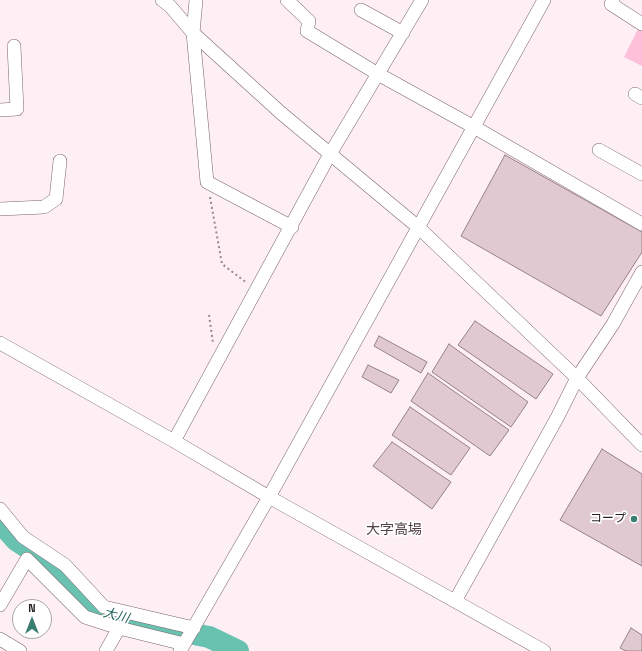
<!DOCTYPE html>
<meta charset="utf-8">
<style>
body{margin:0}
#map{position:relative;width:642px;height:651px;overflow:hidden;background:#feeff5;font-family:"Space Grotesk",sans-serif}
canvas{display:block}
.north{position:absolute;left:12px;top:599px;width:40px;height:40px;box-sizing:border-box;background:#fff;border:1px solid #a9a5a7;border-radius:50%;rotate:0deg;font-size:11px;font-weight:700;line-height:16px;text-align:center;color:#281f22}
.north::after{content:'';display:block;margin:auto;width:14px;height:18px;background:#3b7f73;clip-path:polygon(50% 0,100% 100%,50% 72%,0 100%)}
</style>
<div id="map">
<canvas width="642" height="651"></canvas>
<div class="north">N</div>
</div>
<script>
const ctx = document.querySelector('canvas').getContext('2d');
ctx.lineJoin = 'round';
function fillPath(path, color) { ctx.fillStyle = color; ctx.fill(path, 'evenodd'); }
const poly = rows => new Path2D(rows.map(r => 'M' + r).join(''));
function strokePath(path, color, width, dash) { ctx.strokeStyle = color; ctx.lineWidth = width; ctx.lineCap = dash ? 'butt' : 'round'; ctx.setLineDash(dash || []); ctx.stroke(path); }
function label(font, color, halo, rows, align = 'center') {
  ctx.font = font + ' "Space Grotesk","Noto Sans JP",sans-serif'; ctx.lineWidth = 3.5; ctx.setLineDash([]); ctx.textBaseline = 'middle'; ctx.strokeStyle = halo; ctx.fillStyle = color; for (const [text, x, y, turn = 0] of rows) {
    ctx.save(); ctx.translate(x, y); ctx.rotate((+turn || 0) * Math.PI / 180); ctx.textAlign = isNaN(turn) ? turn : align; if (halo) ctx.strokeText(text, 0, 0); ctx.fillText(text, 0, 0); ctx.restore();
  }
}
fillPath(poly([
 [640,25,642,27,642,66,624,57]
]), '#fec0d9');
strokePath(poly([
 [0,522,16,540,60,569,98,612,130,621,209,637,238,651]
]), '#69c1b0', 22);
const building = poly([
 [505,155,642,232,642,252,601,316,461,236,505,155],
 [475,321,553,374,536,399,458,345,475,321],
 [379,336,427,362,421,373,374,346,379,336],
 [449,344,528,402,511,427,432,372,449,344],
 [368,365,399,380,391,393,362,377,368,365],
 [428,373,509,430,490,456,411,401,428,373],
 [410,407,470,448,451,475,392,435,410,407],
 [392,442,451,482,432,509,373,466,392,442],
 [602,449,642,474,642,566,560,520,602,449],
 [631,628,642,635,642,651,626,651,620,648,631,628]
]);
fillPath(building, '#e1c9d2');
strokePath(building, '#968088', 1);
const minor = poly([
 [162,0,170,6,193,33,281,113,418,227,577,378,642,445],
 [196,0,193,33,207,182,292,227],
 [287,0,309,21,307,31,378,74,474,127,642,224],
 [613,0,611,4,642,24],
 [361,10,403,33],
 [635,94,642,98],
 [0,110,17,109,14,46],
 [599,150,642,174],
 [0,209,44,207,56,199,60,161],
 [0,343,174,441,269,497,544,651],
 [174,441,330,154,422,0],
 [0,509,23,537,65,565,104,607,194,628],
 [455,601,557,418,577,378,613,324,642,272],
 [0,605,27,559,85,617,119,628,184,644],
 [0,639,20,651],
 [106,651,119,628],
 [180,651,269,497,544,0]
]);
strokePath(minor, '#7a656d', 14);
strokePath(poly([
 [210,197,222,264,247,283],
 [209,315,213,343]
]), '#95898d', 2, [2, 3]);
strokePath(minor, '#fff', 13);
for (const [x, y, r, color] of [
 [634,519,4,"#3b7f73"]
]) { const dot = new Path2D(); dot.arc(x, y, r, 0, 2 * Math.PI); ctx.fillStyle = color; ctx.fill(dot); strokePath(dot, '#fff', 1.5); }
label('12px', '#281f22', '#fff', [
 ["コープ",626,519]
], 'right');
label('italic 13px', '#1b6257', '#fff', [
 ["大川",116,616,14]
]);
label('14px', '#534047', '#fff', [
 ["大字高場",394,530]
]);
</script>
